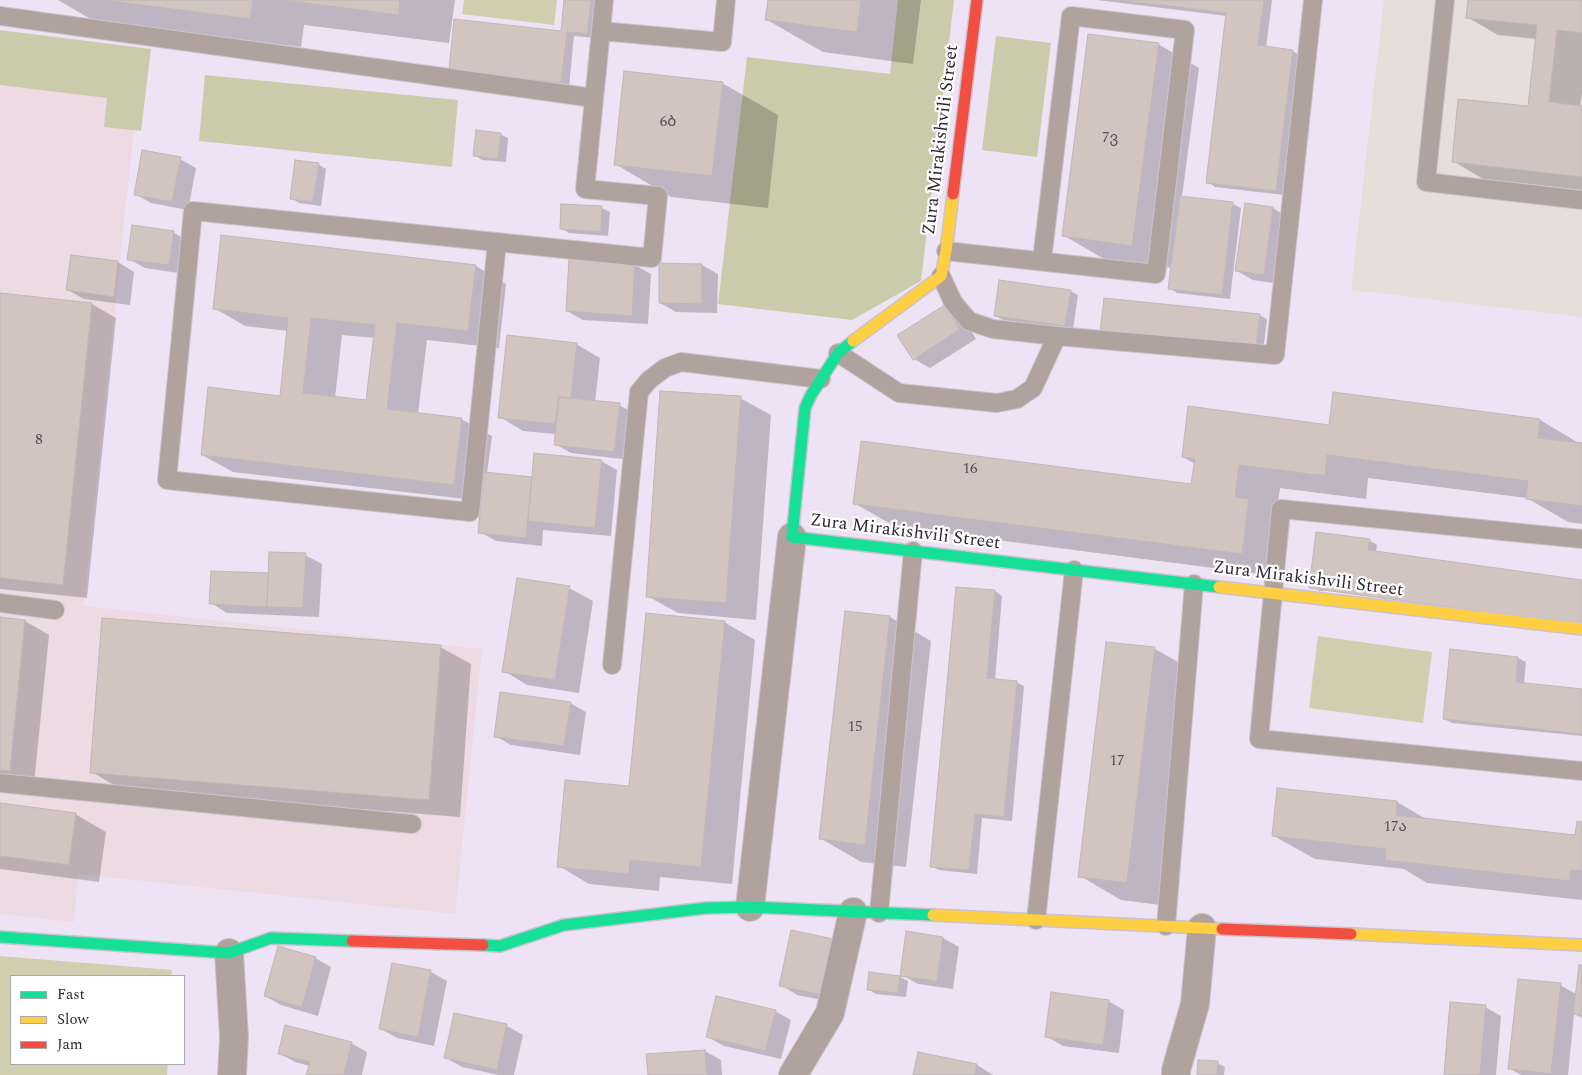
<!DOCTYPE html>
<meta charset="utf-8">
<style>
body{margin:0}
#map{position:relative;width:1582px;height:1075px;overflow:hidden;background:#eee3f4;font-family:Spectral,serif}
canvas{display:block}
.legend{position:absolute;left:10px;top:975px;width:175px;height:90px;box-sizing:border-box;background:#fff;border:1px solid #aba8ad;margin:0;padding:6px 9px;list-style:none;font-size:15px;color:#2d2632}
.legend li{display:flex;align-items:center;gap:10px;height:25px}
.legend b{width:25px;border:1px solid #aba8ad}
</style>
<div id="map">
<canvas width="1582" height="1075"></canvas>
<ul class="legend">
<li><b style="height:6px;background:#16e098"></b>Fast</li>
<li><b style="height:6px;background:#ffcf43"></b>Slow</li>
<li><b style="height:6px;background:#f24e42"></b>Jam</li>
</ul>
</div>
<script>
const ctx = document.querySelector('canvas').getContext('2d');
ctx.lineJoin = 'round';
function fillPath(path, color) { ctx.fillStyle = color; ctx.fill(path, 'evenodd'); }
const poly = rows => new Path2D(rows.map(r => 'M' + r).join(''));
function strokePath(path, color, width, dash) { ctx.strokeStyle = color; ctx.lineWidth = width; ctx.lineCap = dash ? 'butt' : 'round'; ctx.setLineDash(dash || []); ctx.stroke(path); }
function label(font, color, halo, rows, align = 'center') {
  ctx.font = font + ' Spectral,"Noto Sans Georgian",serif'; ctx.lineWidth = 4.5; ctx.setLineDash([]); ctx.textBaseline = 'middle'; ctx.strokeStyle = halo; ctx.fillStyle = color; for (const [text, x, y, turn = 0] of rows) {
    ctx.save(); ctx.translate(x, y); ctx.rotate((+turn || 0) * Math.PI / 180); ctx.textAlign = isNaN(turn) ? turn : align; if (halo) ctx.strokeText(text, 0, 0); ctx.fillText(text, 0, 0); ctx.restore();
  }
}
fillPath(poly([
 [0,64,139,79,84,606,482,649,455,914,78,874,74,922,0,914]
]), '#eddae2');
fillPath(poly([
 [1384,0,1582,0,1582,317,1351,290]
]), '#e7deda');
fillPath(poly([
 [464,0,557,0,554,25,462,14],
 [1318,636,1432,652,1423,723,1309,708],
 [0,956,172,970,171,976,11,976,11,1064,168,1064,167,1075,0,1075]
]), '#cfcfb0');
fillPath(poly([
 [898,0,954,0,921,281,852,320,718,304,747,57,890,74],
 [0,30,151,49,141,131,104,127,107,98,0,85],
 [996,36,1051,43,1037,157,982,150],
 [205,75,458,100,452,167,199,141]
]), '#cacbaa');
fillPath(poly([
 [58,0,455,0,449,43,304,25,301,47,94,21],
 [566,0,599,0,595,38,574,36,569,87,458,74,562,32],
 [769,0,921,0,913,64,823,52,767,20],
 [1097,0,1272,0,1266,48,1292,51,1300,55,1284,195,1215,187,1208,182,1227,16],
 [1469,0,1582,0,1582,93,1580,107,1582,108,1582,190,1483,179,1453,161,1529,108,1536,39,1498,35,1467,17],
 [1158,44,1199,68,1182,197,1233,204,1241,208,1230,299,1177,293,1170,288,1172,268,1104,259,1063,235],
 [722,83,778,115,768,208,671,197,615,164],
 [500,134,508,138,506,162,482,160,474,155],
 [180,159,196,168,188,210,151,203,135,194],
 [318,164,326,169,321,206,299,203,291,198],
 [1246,204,1273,208,1289,218,1280,284,1253,280,1237,271],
 [602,208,610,212,608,236,569,233,561,228],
 [173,232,189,242,185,274,145,268,129,259],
 [72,256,118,262,134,272,130,305,84,299,68,290],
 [635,265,651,274,648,324,583,320,567,311],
 [702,265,718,274,717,313,676,312,660,303],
 [476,266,506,284,499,348,427,340,418,414,461,419,492,436,487,473,533,478,601,461,617,470,611,536,543,530,542,546,496,541,480,532,482,501,233,472,202,455,281,397,288,331,245,326,214,308],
 [342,335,375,338,367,402,335,398],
 [1070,291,1078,295,1073,330,1003,320,995,316],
 [0,294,92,304,116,318,87,598,0,589],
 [1105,299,1259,315,1267,319,1263,352],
 [945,306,961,315,976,339,930,368,914,359],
 [576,344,600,358,595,402,619,405,635,414,630,460,571,453,555,444,556,434,523,431,500,417],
 [1334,393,1540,420,1582,445,1582,524,1568,522,1527,498,1368,478,1366,499,1280,488,1276,516,1290,524,1283,577,896,527,854,503,1192,486,1195,464,1183,457,1330,426],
 [740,398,771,415,756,620,678,613,647,596],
 [1369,540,1377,545,1376,552,1582,581,1318,591],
 [305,555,322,564,319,617,227,613,211,603,212,572,269,574],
 [569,588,593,601,579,693,527,685,504,671],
 [995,591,1002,596,995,680,1016,682,1024,686,1012,821,982,818,977,874,939,870,931,866],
 [846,612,890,617,931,641,906,867,861,862,820,838],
 [0,619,25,621,49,635,34,784,0,780],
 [724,622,755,640,732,884,660,877,659,891,589,884,559,866,631,788],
 [440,647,471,664,460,817,122,790,92,772],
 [1155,649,1196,672,1168,906,1121,900,1080,876],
 [1518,658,1526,662,1524,684,1582,690,1582,736,1452,723,1444,719],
 [570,703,586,712,580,755,511,745,495,736],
 [1397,802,1426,819,1576,836,1582,823,1582,900,1427,883,1404,869,1315,859,1274,836],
 [0,804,75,814,106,832,99,882,0,869],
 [943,938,959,947,953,989,918,984,902,975],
 [833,940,838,1003,797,995,781,985],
 [315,958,331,967,318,1016,281,1005,265,996],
 [393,964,431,972,447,981,434,1046,397,1038,381,1029],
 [1582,967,1582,1018,1574,1014,1568,1075,1521,1075,1509,1068,1560,985,1576,994],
 [900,977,908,981,906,997,876,994,868,989],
 [1108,1001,1124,1010,1119,1053,1063,1046,1046,1036],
 [1485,1007,1501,1016,1496,1075,1446,1075],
 [775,1011,791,1020,781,1059,724,1046,708,1037],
 [507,1026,523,1035,514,1075,499,1075,462,1067,446,1058],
 [351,1043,367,1052,362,1075,308,1075,310,1066,295,1062,279,1053],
 [705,1051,721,1060,722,1075,649,1075],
 [918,1054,977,1065,993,1075,914,1075],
 [1217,1063,1225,1067,1224,1075,1198,1075]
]), '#0003');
const building = poly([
 [103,0,253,0,250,19,103,0],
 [282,0,400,0,399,15,282,0],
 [564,0,591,0,587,34,567,32,561,83,449,70,454,19,561,31,564,0],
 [768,0,861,0,857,32,765,20,768,0],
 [1119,0,1264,0,1258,45,1293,50,1276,191,1206,183,1226,13,1119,0],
 [1468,0,1582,0,1582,33,1557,30,1549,102,1582,106,1582,177,1452,162,1458,99,1528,106,1537,25,1466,18,1468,0],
 [1088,34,1159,43,1132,246,1062,236,1088,34],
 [624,71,723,82,712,176,614,165,624,71],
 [476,130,501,133,498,159,473,156,476,130],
 [142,150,181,157,172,202,134,195,142,150],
 [295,160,319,163,313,202,290,199,295,160],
 [1180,196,1233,202,1222,295,1168,289,1180,196],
 [1245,203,1273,207,1264,275,1235,271,1245,203],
 [561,204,602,206,601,232,560,229,561,204],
 [132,225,174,231,169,265,127,260,132,225],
 [221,235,476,265,468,331,397,323,387,409,462,418,454,485,201,455,208,387,280,396,288,318,213,309,221,235],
 [311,318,375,325,366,400,303,393,311,318],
 [71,255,118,261,114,297,66,290,71,255],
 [569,259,635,263,632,316,566,311,569,259],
 [659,263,702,264,702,304,659,303,659,263],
 [999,280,1071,290,1065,326,994,316,999,280],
 [0,293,92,303,63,585,0,578,0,293],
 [1104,298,1260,314,1256,348,1100,332,1104,298],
 [945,305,960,329,913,360,897,335,945,305],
 [507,335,577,343,571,398,559,397,555,424,498,418,507,335],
 [660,391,741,396,726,603,646,597,660,391],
 [1333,392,1540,419,1538,438,1582,443,1582,506,1526,499,1528,481,1327,455,1325,476,1239,465,1235,497,1249,499,1242,554,853,504,861,441,1191,484,1195,459,1182,457,1188,406,1329,425,1333,392],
 [559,397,620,403,614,452,554,445,559,397],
 [534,453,602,460,595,528,528,521,534,453],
 [484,472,532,477,526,538,478,533,484,472],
 [1316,532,1370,539,1368,550,1582,580,1582,625,1309,588,1316,532],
 [269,552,306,553,303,608,267,607,269,552],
 [211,571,268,573,267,607,209,604,211,571],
 [517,578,570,586,555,680,502,672,517,578],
 [956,587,995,590,987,678,1017,681,1004,817,975,814,969,870,930,867,956,587],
 [845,611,890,616,865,845,819,839,845,611],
 [646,613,725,621,701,867,630,860,629,874,557,867,565,780,629,786,646,613],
 [0,617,25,620,10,771,0,770,0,617],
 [102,618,441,645,429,800,90,773,102,618],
 [1106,642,1155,647,1127,883,1078,877,1106,642],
 [1450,649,1518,657,1516,682,1582,689,1582,734,1443,719,1450,649],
 [500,692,571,702,564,746,494,737,500,692],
 [1277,788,1397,801,1396,815,1575,835,1577,821,1582,822,1582,871,1571,870,1570,881,1385,860,1386,849,1272,836,1277,788],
 [0,803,76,813,69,865,0,856,0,803],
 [791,930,833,939,822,995,779,986,791,930],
 [906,931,943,937,937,981,900,976,906,931],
 [278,946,316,957,302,1007,264,996,278,946],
 [392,963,431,970,418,1037,379,1029,392,963],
 [1579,965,1582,965,1582,1015,1573,1014,1579,965],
 [869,972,900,976,898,993,867,990,869,972],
 [1518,979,1561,983,1551,1074,1508,1069,1518,979],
 [1051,992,1109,1000,1103,1045,1045,1037,1051,992],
 [716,996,776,1010,765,1051,706,1037,716,996],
 [1450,1002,1486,1005,1480,1075,1444,1075,1450,1002],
 [454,1013,507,1024,497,1070,444,1058,454,1013],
 [285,1025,352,1042,344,1075,306,1075,310,1062,278,1054,285,1025],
 [705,1050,707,1075,648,1075,646,1054,705,1050],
 [918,1052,977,1064,975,1075,913,1075,918,1052],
 [1198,1060,1218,1061,1217,1075,1197,1075,1198,1060]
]);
fillPath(building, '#d2c4bf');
strokePath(building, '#bfb6b8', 1);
const lane = poly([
 [1445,0,1426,182,1582,200],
 [0,16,594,98],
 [601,31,722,42,726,0],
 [497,242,470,512,167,480,193,211,652,258,658,196,585,189,604,0],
 [946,251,1156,274,1185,30,1071,16,1042,260],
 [941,276,953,302,969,321,993,329,1057,336],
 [838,353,899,393,997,403,1017,399,1033,388,1057,336,1275,355,1313,0],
 [1582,539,1281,509,1259,739,1582,771],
 [0,603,55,610],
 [612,665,639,392,649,380,665,368,681,362,821,379],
 [0,783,412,824],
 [879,913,913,551],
 [1036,920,1074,570],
 [1166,926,1194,584]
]);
const street = poly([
 [750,907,792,537],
 [229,953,234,1037,232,1075],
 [793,1075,830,1013,853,912],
 [1176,1075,1176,1070,1195,1004,1202,928]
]);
const fast = poly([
 [853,341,838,353,811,395,805,408,792,537,1219,587],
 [0,937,229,953,271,938,352,941],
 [483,945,500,946,564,925,706,908,750,907,933,915]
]);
const slow = poly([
 [853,341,941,276,946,251,953,194],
 [1219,587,1582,629],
 [933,915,1222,929],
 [1351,934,1582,945]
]);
const jam = poly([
 [953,194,977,0],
 [1222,929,1351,934],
 [352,941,483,945]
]);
strokePath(lane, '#cac3cf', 20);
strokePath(street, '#cac3cf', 30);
strokePath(fast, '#cac3cf', 14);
strokePath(slow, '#cac3cf', 14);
strokePath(jam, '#cac3cf', 14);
strokePath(lane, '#b0a39d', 18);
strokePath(street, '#b0a39d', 28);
strokePath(fast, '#16e098', 11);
strokePath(slow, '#ffcf43', 11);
strokePath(jam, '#f24e42', 11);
label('15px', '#564e55', null, [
 ["6ბ",668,123],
 ["7ვ",1110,139],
 ["8",39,441],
 ["16",970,470],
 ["15",855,728],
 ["17",1117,762],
 ["17ა",1395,828]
]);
label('18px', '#2d2632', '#fff', [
 ["Zura Mirakishvili Street",942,140,-83],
 ["Zura Mirakishvili Street",905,533,7],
 ["Zura Mirakishvili Street",1308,580,7]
]);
</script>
